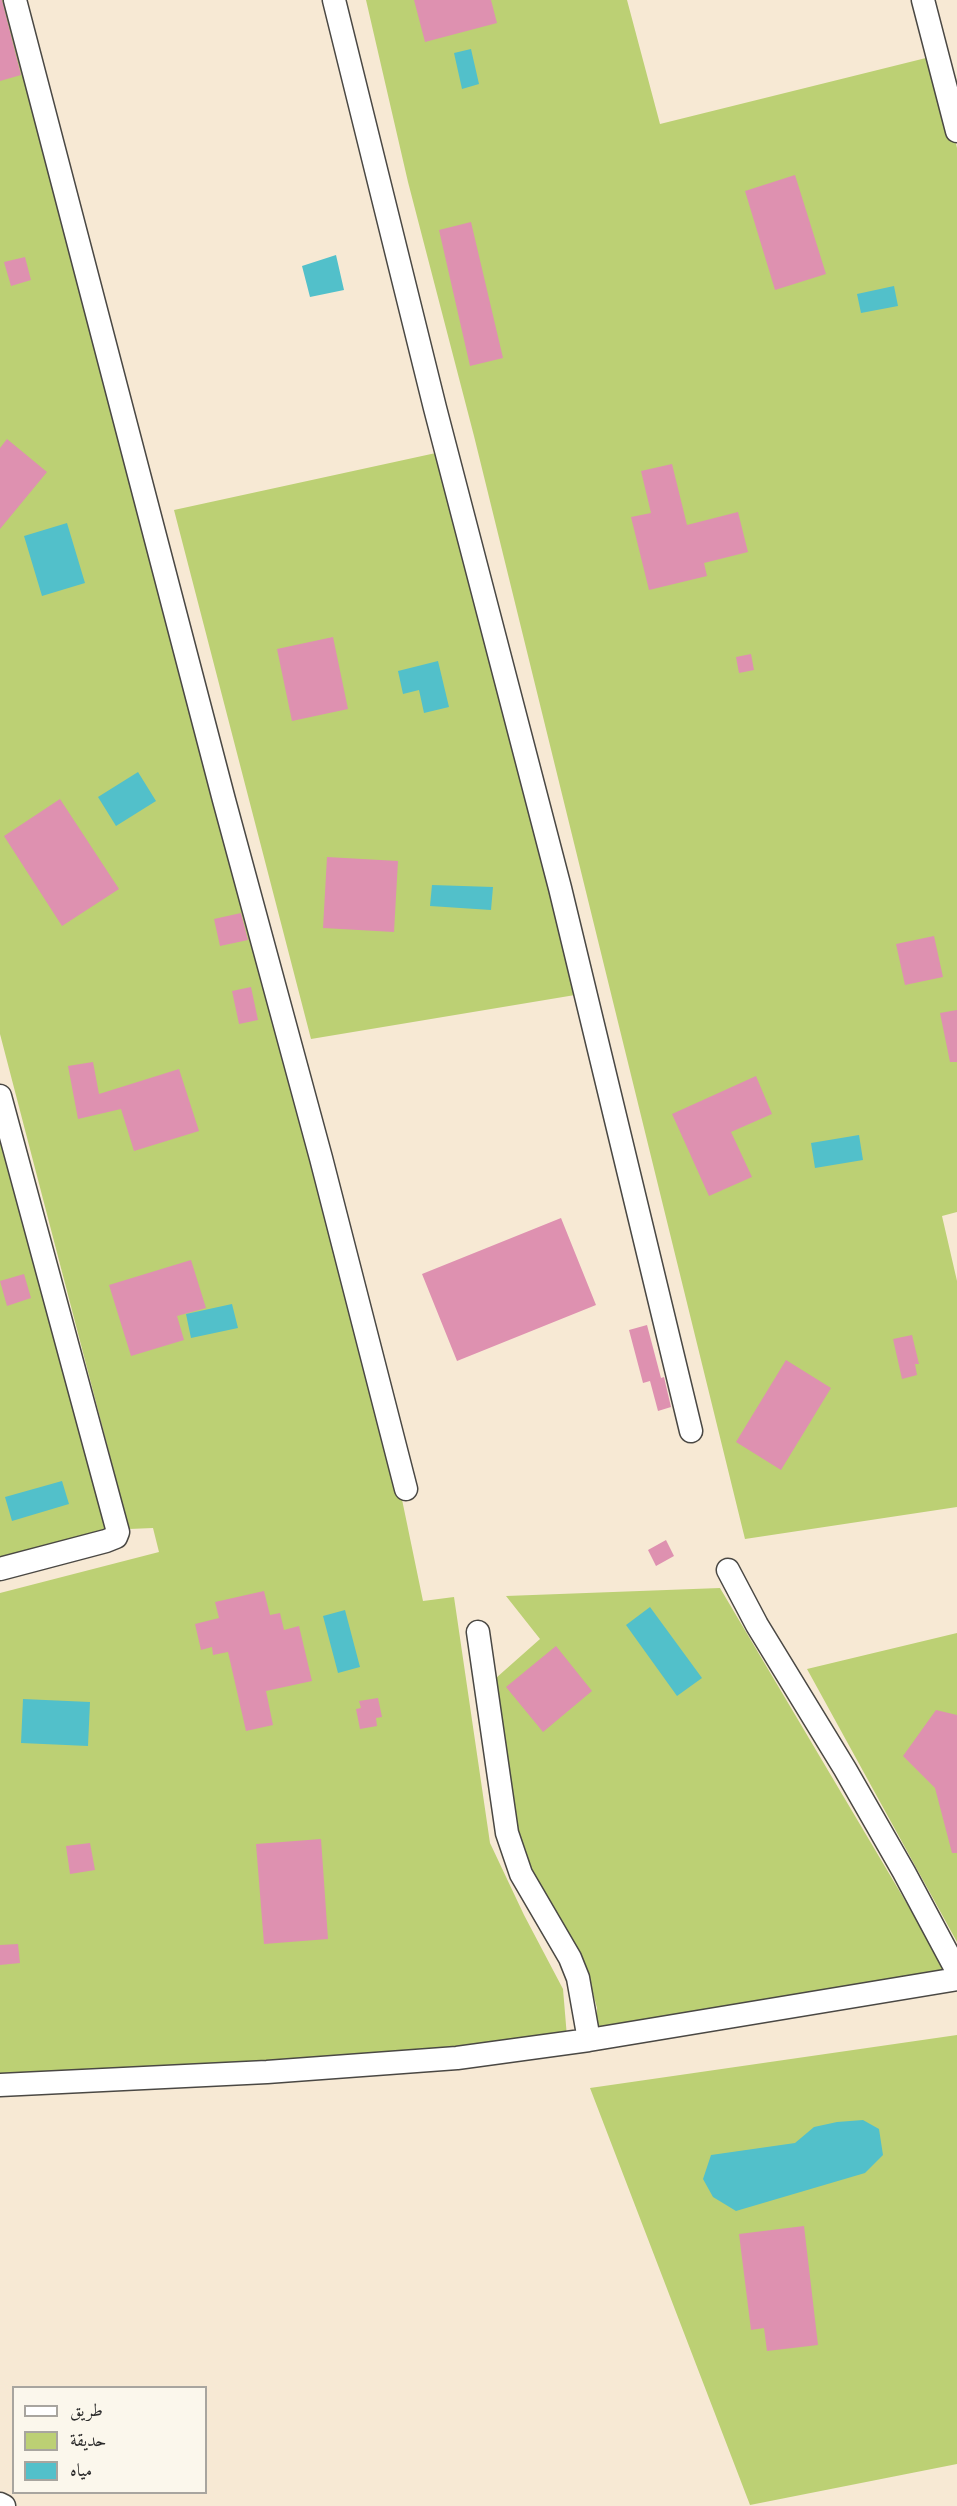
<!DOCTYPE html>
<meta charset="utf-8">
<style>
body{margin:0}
#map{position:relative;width:957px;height:2506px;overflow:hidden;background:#f7e9d4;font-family:"IM FELL English",Amiri,serif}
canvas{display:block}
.legend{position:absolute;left:12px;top:2386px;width:195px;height:108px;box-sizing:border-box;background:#fbf7ec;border:2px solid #a8a59f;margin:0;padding:8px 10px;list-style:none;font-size:18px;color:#2b2b2b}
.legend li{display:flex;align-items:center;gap:12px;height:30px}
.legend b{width:30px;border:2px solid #a8a59f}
</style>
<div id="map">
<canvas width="957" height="2506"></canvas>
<ul class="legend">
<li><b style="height:8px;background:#fff"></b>طريق</li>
<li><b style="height:16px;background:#bcd074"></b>حديقة</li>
<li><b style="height:16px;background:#52c0ca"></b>مياه</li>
</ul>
</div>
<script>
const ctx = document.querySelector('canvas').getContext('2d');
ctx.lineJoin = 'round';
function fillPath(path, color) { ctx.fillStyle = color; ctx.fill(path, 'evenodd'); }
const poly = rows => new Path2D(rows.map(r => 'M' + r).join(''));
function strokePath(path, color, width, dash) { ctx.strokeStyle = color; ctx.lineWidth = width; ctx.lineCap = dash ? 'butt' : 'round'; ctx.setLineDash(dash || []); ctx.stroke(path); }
fillPath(poly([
 [0,0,11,0,393,1456,423,1601,454,1597,490,1843,524,1915,563,1989,567,2037,385,2059,0,2078,0,1593,159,1552,153,1528,129,1529,0,1034],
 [366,0,627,0,660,124,934,56,957,148,957,1212,942,1216,957,1281,957,1507,745,1539,474,436,408,182],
 [445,451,581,994,311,1039,174,510],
 [0,1134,109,1537,0,1564],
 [720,1588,948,1973,596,2029,597,2008,585,1964,520,1851,496,1678,540,1639,506,1596],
 [957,1633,957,1942,807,1669],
 [957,2035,957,2464,750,2505,590,2088]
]), '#bcd074');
fillPath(poly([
 [471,49,479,84,462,89,454,53],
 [336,255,344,290,310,297,302,266],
 [894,286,898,306,861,313,857,294],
 [67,523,85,583,42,596,24,536],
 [438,661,449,707,424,713,419,690,403,694,398,671],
 [138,772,156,801,116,826,98,797],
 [432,885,493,887,491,910,430,906],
 [859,1135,863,1160,815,1168,811,1143],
 [232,1304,238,1328,191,1338,186,1314],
 [62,1481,69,1504,12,1521,5,1497],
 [650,1607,702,1678,677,1696,626,1625],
 [345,1610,360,1667,338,1673,323,1616],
 [23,1699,90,1702,88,1746,21,1743],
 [863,2120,879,2129,883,2155,865,2173,736,2211,713,2197,703,2179,711,2155,795,2143,814,2127,837,2122]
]), '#52c0ca');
fillPath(poly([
 [0,0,2,0,21,75,0,81],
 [414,0,491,0,497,23,425,42],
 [795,175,826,274,775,290,745,191],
 [471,222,503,358,470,366,439,230],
 [25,257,31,280,11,286,4,262],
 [7,439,47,472,0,529,0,448],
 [672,464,687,525,738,512,748,552,704,563,707,576,649,590,631,517,651,513,641,471],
 [333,637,348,709,292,721,277,649],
 [751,654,754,670,739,673,736,657],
 [60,799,119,889,62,926,4,836],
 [327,857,398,861,394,932,323,928],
 [241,913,248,940,220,946,214,919],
 [934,936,943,977,905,985,896,944],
 [251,987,258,1020,239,1024,232,991],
 [957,1010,957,1062,950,1062,940,1013],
 [93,1062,99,1094,179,1069,199,1131,134,1151,121,1109,78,1119,68,1066],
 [756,1076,772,1114,731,1132,752,1177,709,1196,672,1114],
 [561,1218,596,1305,457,1361,422,1274],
 [191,1260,206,1308,177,1316,184,1340,131,1356,109,1285],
 [24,1274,31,1298,7,1306,0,1281],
 [647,1325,661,1378,664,1377,671,1407,658,1411,650,1381,643,1383,629,1330],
 [912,1335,919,1364,915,1364,917,1375,902,1379,893,1339],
 [786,1360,831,1388,781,1470,736,1442],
 [666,1540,674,1556,656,1566,648,1550],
 [264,1591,270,1615,280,1613,284,1630,299,1626,312,1681,266,1691,273,1725,246,1731,228,1652,213,1655,212,1647,201,1650,195,1624,219,1618,215,1602],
 [556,1646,592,1691,543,1732,506,1687],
 [378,1698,382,1717,376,1718,377,1726,360,1729,356,1709,361,1708,359,1701],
 [936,1710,957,1715,957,1853,952,1853,935,1788,903,1756],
 [321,1839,328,1939,264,1944,256,1844],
 [90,1843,95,1870,70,1874,66,1846],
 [18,1944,20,1963,0,1965,0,1945],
 [804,2226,818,2345,767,2351,764,2328,751,2330,739,2234]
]), '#de91b0');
const minor = poly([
 [15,0,224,800,321,1158,406,1489],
 [334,0,435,408,560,888,691,1431],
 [923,0,957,131],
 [0,1096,118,1532,116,1537,106,1541,0,1569],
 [728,1570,757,1625,845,1769,904,1872,957,1971],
 [478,1632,507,1833,521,1874,570,1958,578,1978,589,2040],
 [0,2085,267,2072,457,2058,589,2040,957,1979],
 [0,2504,4,2506]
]);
strokePath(minor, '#4a4844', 25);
strokePath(minor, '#fff', 22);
</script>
